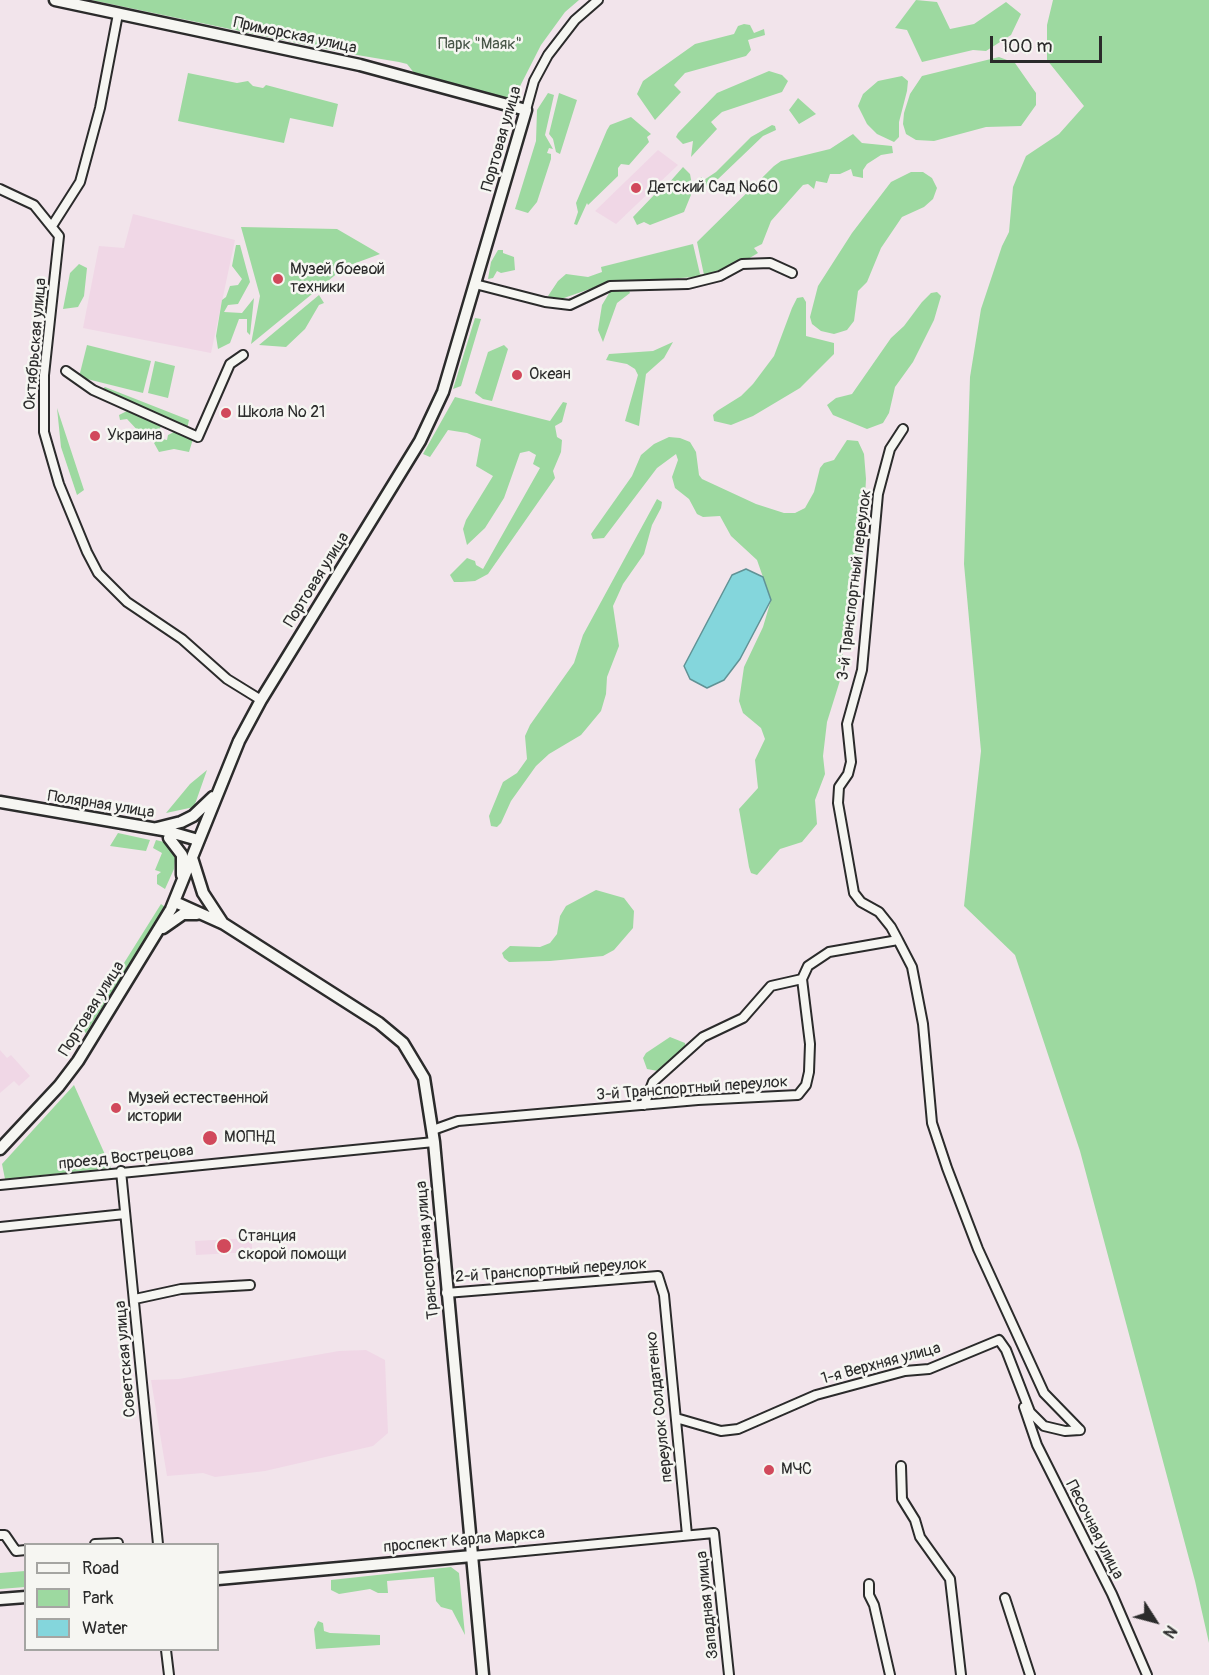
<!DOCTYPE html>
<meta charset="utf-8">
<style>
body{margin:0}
#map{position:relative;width:1209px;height:1675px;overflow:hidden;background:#f2e4eb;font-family:Pangolin,sans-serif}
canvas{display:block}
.legend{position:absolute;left:24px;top:1543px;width:195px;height:108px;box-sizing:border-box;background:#f6f6f2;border:2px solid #a5a5a2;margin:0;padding:8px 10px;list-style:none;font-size:18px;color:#2b2b2b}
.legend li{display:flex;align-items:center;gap:12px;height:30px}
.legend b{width:30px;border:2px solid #a5a5a2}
.north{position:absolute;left:1125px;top:1591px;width:60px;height:60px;-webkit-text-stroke:4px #f6f6f2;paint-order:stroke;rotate:126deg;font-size:16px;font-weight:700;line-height:24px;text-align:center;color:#2b2b2b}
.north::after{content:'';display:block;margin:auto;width:21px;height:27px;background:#2b2b2b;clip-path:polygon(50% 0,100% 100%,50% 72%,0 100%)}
.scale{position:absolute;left:990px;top:36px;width:112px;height:27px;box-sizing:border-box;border:3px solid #2b2b2b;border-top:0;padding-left:8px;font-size:18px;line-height:21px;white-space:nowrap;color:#2b2b2b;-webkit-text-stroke:4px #f6f6f2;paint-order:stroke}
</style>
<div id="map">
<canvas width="1209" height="1675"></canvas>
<ul class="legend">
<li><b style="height:8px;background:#f6f6f2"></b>Road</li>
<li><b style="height:16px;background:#9dd9a0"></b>Park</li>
<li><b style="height:16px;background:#84d6dc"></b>Water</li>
</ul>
<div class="north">N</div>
<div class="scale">100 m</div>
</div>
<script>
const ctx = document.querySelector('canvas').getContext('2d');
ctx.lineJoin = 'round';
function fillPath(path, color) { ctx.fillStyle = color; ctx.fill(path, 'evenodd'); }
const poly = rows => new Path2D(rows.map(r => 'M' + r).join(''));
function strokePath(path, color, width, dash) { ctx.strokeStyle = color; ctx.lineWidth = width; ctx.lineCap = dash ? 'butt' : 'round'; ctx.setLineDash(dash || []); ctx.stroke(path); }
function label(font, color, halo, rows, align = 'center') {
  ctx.font = font + ' Pangolin,sans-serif'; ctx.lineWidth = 5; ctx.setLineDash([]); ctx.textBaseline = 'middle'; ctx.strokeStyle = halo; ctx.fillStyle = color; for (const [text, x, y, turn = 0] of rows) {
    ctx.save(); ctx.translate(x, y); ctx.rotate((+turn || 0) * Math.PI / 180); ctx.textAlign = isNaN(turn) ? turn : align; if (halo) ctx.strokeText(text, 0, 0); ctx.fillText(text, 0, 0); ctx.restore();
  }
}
fillPath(poly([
 [658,150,678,165,616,224,595,211],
 [133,214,235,240,211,353,83,328,99,246,124,248],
 [0,1050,7,1058,11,1055,30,1076,19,1086,14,1081,0,1093],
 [252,1238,252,1252,196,1255,195,1241],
 [366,1350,385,1360,388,1433,373,1446,265,1471,215,1477,203,1473,167,1476,151,1380,179,1379,339,1351]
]), '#f0d7e6');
fillPath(poly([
 [91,0,579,0,565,12,541,45,513,100,415,74,407,64,399,62,345,53],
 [916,0,937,2,950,29,974,24,1006,2,1021,14,1011,35,986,51,973,50,922,62,907,30,895,28],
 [1053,0,1209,0,1209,1643,1195,1581,1080,1151,1015,955,964,906,981,751,964,564,970,377,981,309,1002,246,1009,232,1013,187,1026,156,1059,134,1084,106,1047,60,1047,25],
 [744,24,750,25,754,33,764,29,765,35,748,40,751,50,746,56,685,73,674,85,681,92,655,120,637,94,643,81,695,44,734,34,738,26],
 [999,57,1015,63,1036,93,1036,105,1021,126,986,127,934,141,916,140,906,134,903,124,904,113,910,94,922,76],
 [769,71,782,75,788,81,782,92,722,112,711,122,717,129,691,157,693,141,683,144,676,137,678,133,717,93],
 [188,73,237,83,248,81,253,86,263,88,266,85,338,104,333,127,290,118,284,143,178,121],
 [902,76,908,81,907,91,899,122,899,137,894,142,877,134,867,124,858,106,863,94,878,81],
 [548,93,554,95,545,135,553,149,549,148,547,153,551,154,551,159,537,202,528,213,515,209,536,141,537,110],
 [559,93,577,100,560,154,556,152,553,139,549,134],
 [798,98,816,114,799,124,789,110],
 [631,117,651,134,647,137,649,142,629,165,621,164,618,168,618,176,588,205,587,203,577,225,574,224,578,212,576,203,607,130,610,125],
 [772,125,775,126,776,130,763,136,716,181,699,189,701,177,704,180,716,172,751,137],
 [853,134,862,143,892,146,893,153,881,155,867,164,863,170,863,178,853,176,851,169,840,174,830,174,827,183,816,181,814,189,808,184,803,185,771,221,762,244,754,248,758,253,748,259,710,276,607,283,564,298,556,300,548,296,558,281,566,274,588,277,602,272,601,267,693,244,700,274,704,275,697,242,774,166,781,161,830,149],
 [683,167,690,174,693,190,684,212,650,225,644,222,637,225,633,217,655,194,660,193],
 [911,172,923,172,932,178,937,188,933,199,924,207,902,217,881,248,867,282,858,291,854,321,847,330,834,334,821,331,812,324,810,317,818,286,852,233,891,182],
 [241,227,337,229,380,254,345,267,251,344,260,296],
 [236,245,240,245,250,282,238,304,228,305,224,312,242,313,254,298,250,335,247,332,247,319,239,319,230,343,218,349,216,336,222,300,226,297,230,286,238,285,242,279,232,266],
 [498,250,503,250,503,253,514,257,515,270,501,273,497,271,493,278,488,279,491,262],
 [79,264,87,268,84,296,78,307,63,309,70,273],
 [619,288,628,288,630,293,617,303,603,342,598,330,602,305,611,290],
 [937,292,941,296,934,320,913,362,895,387,889,413,883,423,867,429,833,415,827,405,836,398,852,394,891,338,904,326,922,302,931,293],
 [319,295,324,303,319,305,305,329,286,347,259,345],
 [803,297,806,302,806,336,834,343,834,354,800,388,753,416,731,425,714,421,713,415,717,411,741,396,753,384,774,356,792,308,797,298],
 [475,318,481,319,461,386,453,389],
 [673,342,664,358,646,374,639,426,625,421,638,375,635,369,627,364,606,360,609,354,653,351],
 [87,345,151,361,143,393,79,377],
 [504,345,508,349,492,401,483,399,475,393,488,352],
 [155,361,175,366,168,398,148,393],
 [105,387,189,420,187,429,101,390],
 [455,397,550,421,563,402,567,403,562,422,555,426,557,437,562,440,561,452,553,471,555,478,488,574,475,581,462,582,454,582,450,575,467,558,475,561,476,565,483,569,540,468,533,464,536,455,529,451,520,453,504,498,485,528,467,545,463,529,466,520,493,476,476,466,481,439,467,433,448,430,430,457,423,454],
 [57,408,84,490,77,495,61,447],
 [129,410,152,419,161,425,160,429,149,436,141,434,127,419,120,420,119,415],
 [178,430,193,439,189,452,174,449,159,452,154,443,158,438,167,440,168,435],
 [669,437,680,438,690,442,696,452,699,475,702,479,756,504,784,513,795,513,805,508,814,492,820,468,824,463,834,460,847,440,858,441,864,454,866,479,862,551,852,624,843,645,842,674,827,722,823,756,825,774,815,800,817,824,802,842,780,849,757,875,751,873,749,867,739,809,758,788,755,760,765,739,761,728,743,713,739,701,744,667,763,627,771,600,757,560,731,536,720,516,703,517,697,514,689,499,675,488,672,477,678,460,676,454,657,468,604,538,593,539,591,534,632,476,641,455,654,444],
 [657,499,662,502,661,508,652,525,644,554,623,584,613,606,619,646,607,677,606,694,601,711,581,735,549,754,536,766,511,801,501,823,497,827,491,826,489,816,503,782,517,773,527,759,525,736,530,725,574,663,583,635],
 [207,770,194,807,166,813,190,784],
 [118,833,150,840,146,851,110,846],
 [156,840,164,842,176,853,174,869,165,889,157,884,157,875,161,872,155,870,162,853,153,848],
 [596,890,624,898,634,911,633,928,614,950,603,956,550,961,509,962,504,958,502,953,510,946,540,947,550,943,557,934,560,916,566,906],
 [161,904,165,907,86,1033,82,1030],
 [670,1037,685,1043,685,1049,658,1071,647,1069,643,1058,646,1053],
 [74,1085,111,1168,5,1179,2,1164],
 [451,1567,459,1573,465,1635,452,1610,441,1607,436,1601,434,1577,387,1581,388,1593,378,1593,370,1589,339,1594,331,1590,331,1580],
 [25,1571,25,1587,0,1589,0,1573],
 [318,1621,323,1623,324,1631,330,1633,380,1635,380,1645,316,1649,314,1629]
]), '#9dd9a0');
const water = poly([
 [746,569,763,577,771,600,740,659,724,680,707,688,690,679,684,666,732,575,746,569]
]);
fillPath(water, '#84d6dc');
strokePath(water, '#609295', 1.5);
const street = poly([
 [526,110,534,81,548,55,575,20,598,0],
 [0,189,34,205,59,236,44,375,44,432,59,484,87,552,98,573,127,602,182,639,227,679,261,700],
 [52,226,80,182,100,108,118,14],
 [475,284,545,302,570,305,610,286,688,284,720,276,742,264,770,263,792,273],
 [66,371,93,390,198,437,230,364,243,355],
 [898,940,891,927,879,912,861,902,854,893,838,803,839,787,848,774,851,762,847,724,862,670,878,494,890,449,903,429],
 [644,1105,653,1082,703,1037,743,1018,771,986,802,979],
 [433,1130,458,1121,698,1100,798,1095,806,1085,809,1072,810,1044,802,979,808,966,829,952,898,940,912,967,923,1024,932,1123,947,1168,978,1249,1044,1393,1080,1430],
 [121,1171,158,1544],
 [0,1185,434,1142],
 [0,1227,125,1214],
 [446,1293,658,1276,664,1295,687,1535],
 [135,1299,181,1289,250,1285],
 [1024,1407,1037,1445,1112,1594,1147,1675],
 [676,1418,721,1431,738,1429,816,1395,905,1371,929,1369,999,1340,1006,1350,1030,1412,1044,1426,1065,1431,1080,1430],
 [901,1466,902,1499,915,1520,920,1537,950,1579,961,1675],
 [0,1535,5,1535,16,1551,26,1550],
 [95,1544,118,1543],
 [472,1556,714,1533,729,1675],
 [869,1584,869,1595,874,1605,890,1675],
 [1005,1598,1030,1675],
 [166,1650,169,1675]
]);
const secondary = poly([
 [0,802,163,830,198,840],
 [157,828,181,822,193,816,213,797],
 [169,838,182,855,182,875],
 [192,858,203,893,222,922],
 [175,902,224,924,379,1023,403,1043,424,1078,434,1142,483,1675],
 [163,928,183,914,197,914],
 [0,1149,59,1086,78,1061,171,909,239,741,261,700,420,441,443,392,526,110,360,65,55,0],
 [218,1579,472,1556],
 [0,1599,26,1597]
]);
strokePath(street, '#2b2b2b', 12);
strokePath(secondary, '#2b2b2b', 15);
strokePath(street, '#f6f6f2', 8);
strokePath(secondary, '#f6f6f2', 10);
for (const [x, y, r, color] of [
 [636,188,6,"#d1495b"],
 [278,279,6,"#d1495b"],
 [517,375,6,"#d1495b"],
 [226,413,6,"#d1495b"],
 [95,436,6,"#d1495b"],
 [116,1108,6,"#d1495b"],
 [210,1138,8,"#d1495b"],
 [224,1246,8,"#d1495b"],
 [769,1470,6,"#d1495b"]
]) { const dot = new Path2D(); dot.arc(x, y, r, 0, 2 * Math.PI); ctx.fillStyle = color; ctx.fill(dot); strokePath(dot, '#f6f6f2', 2); }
label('16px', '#2b2b2b', '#f6f6f2', [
 ["Приморская улица",295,36,12],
 ["Портовая улица",502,139,-74],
 ["Октябрьская улица",36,344,-85],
 ["Портовая улица",317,580,-58],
 ["3-й Транспортный переулок",855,585,-83],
 ["Полярная улица",101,805,9],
 ["Портовая улица",92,1009,-58],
 ["3-й Транспортный переулок",692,1089,-4],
 ["проезд Вострецова",126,1158,-6],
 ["Транспортная улица",428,1250,-95],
 ["2-й Транспортный переулок",551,1271,-4],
 ["Советская улица",126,1359,-95],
 ["1-я Верхняя улица",881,1364,-15],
 ["переулок Солдатенко",660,1407,-96],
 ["Песочная улица",1094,1530,63],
 ["проспект Карла Маркса",464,1541,-5],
 ["Западная улица",708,1605,-96]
]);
label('16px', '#485648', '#f6f6f2', [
 ["Парк \"Маяк\"",480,45]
]);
label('16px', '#2b2b2b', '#f6f6f2', [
 ["Детский Сад №60",648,188],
 ["Музей боевой",290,270],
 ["техники",290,288],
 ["Океан",529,375],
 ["Школа № 21",238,413],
 ["Украина",107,436],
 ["Музей естественной",128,1099],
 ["истории",128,1117],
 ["МОПНД",224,1138],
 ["Станция",238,1237],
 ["скорой помощи",238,1255],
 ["МЧС",781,1470]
], 'left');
</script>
